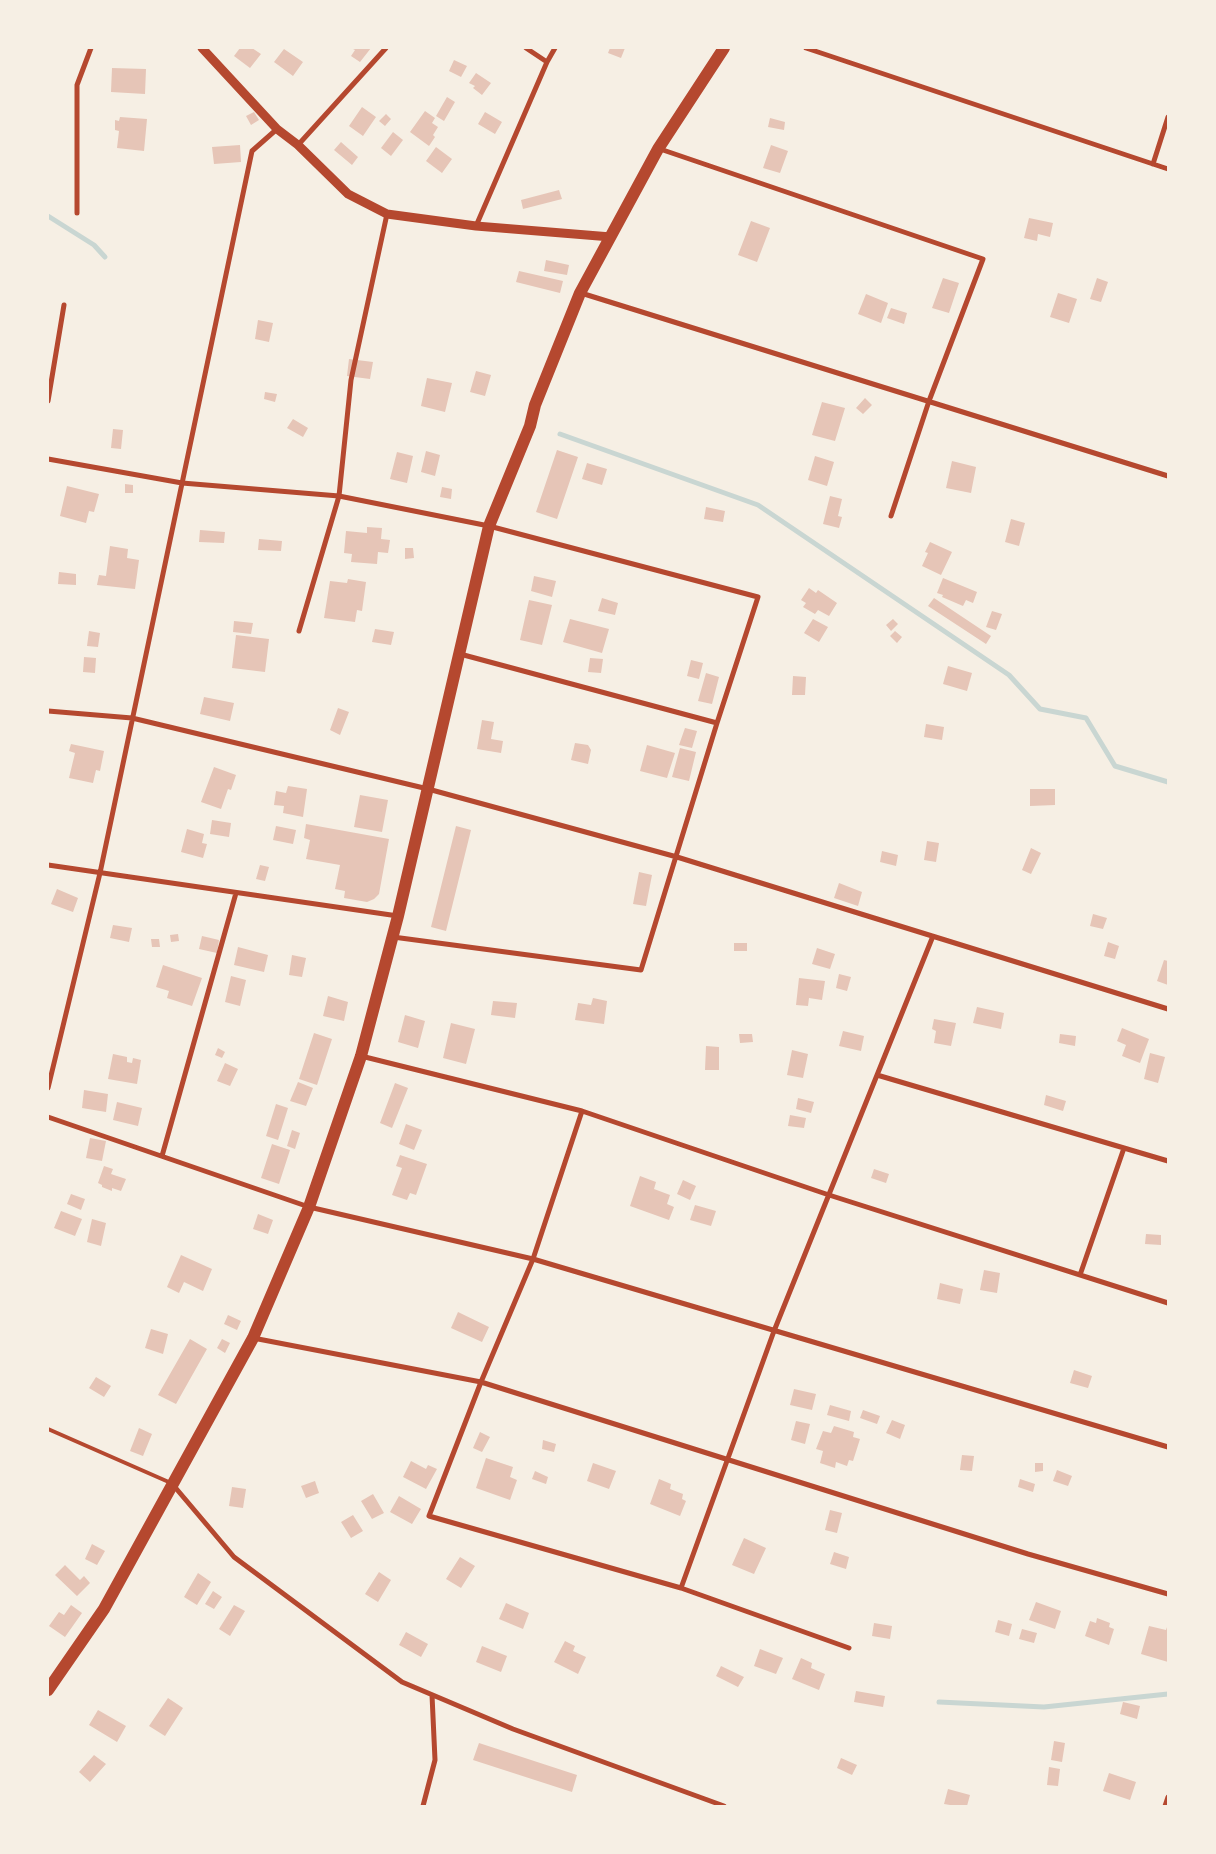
<!DOCTYPE html>
<style>
body{margin:0}
#map{position:relative;width:1216px;height:1854px;overflow:hidden;background:#f6efe4;font-family:"Open Sans",sans-serif}
canvas{display:block}
.frame{position:absolute;inset:0;border:49px solid #f6efe4;pointer-events:none}
</style>
<div id="map">
<canvas width="1216" height="1854"></canvas>
<div class="frame"></div>
</div>
<script>
const ctx = document.querySelector('canvas').getContext('2d');
ctx.lineJoin = 'round';
const poly = rows => new Path2D(rows.map(r => 'M' + r).join(''));
function strokePath(path, color, width, dash) { ctx.strokeStyle = color; ctx.lineWidth = width; ctx.lineCap = dash ? 'butt' : 'round'; ctx.setLineDash(dash || []); ctx.stroke(path); }
function fillPath(path, color) { ctx.fillStyle = color; ctx.fill(path, 'evenodd'); }
strokePath(poly([
 [48,216,94,245,105,257],
 [560,434,758,505,1009,675,1040,709,1086,718,1115,766,1168,782],
 [939,1702,1044,1707,1168,1694]
]), '#c9d6d2', 5);
fillPath(poly([
 [240,48,252,48,261,54,250,68,234,56],
 [351,48,371,48,360,62,351,56,355,50],
 [610,48,625,48,621,58,608,53],
 [284,49,303,62,293,76,274,62],
 [454,60,467,66,461,77,449,71],
 [112,68,146,69,145,94,111,92],
 [476,73,491,83,482,95,473,88,475,86,469,83],
 [447,97,455,102,444,121,436,116],
 [362,107,376,117,363,136,349,126],
 [425,111,435,118,432,123,438,127,433,135,435,137,429,146,410,132],
 [254,112,259,120,251,125,246,116],
 [485,112,502,122,495,134,478,124],
 [386,114,391,119,385,126,379,121],
 [120,117,147,119,144,151,117,148,119,131,115,130,115,120,119,121],
 [770,118,785,122,784,130,768,127],
 [393,132,403,140,391,156,381,148],
 [341,142,358,157,352,165,334,150],
 [240,145,241,162,214,164,212,147],
 [771,145,788,151,780,173,763,168],
 [436,147,452,159,442,173,426,161],
 [559,190,562,199,523,209,521,200],
 [1029,218,1053,223,1050,237,1038,234,1037,241,1024,238],
 [751,221,770,228,757,262,738,255],
 [546,260,569,265,567,275,544,271],
 [519,271,563,281,560,293,516,282],
 [943,278,959,283,949,313,932,308],
 [1097,278,1108,282,1101,302,1090,299],
 [1058,293,1077,299,1069,323,1050,317],
 [866,294,888,303,881,323,858,314],
 [891,308,907,313,904,324,887,318],
 [258,320,273,323,269,342,255,339],
 [349,359,373,362,370,379,347,376],
 [476,371,491,375,485,396,470,392],
 [427,378,452,383,445,412,421,406],
 [265,392,277,394,275,402,264,399],
 [865,398,872,405,863,414,856,408],
 [822,402,845,408,835,441,812,435],
 [293,419,308,428,303,437,287,428],
 [113,429,123,430,121,449,111,448],
 [557,450,578,457,557,519,536,512],
 [426,451,440,455,435,476,421,472],
 [397,452,413,456,407,483,390,479],
 [815,456,834,462,827,486,808,480],
 [952,461,976,467,971,493,946,488],
 [587,463,607,469,602,485,582,479],
 [125,484,133,485,133,493,125,493],
 [67,486,99,494,94,512,89,511,86,523,60,516],
 [442,487,452,489,451,499,440,497],
 [830,496,842,499,838,516,842,517,839,528,823,524],
 [706,507,725,511,723,522,704,519],
 [1011,519,1025,523,1019,546,1005,542],
 [367,527,382,528,381,539,390,540,388,553,378,552,377,564,351,562,352,554,344,553,346,531,367,533],
 [200,530,225,532,224,543,199,542],
 [259,539,282,541,281,551,258,550],
 [930,542,952,552,941,575,922,566,928,553,925,552],
 [110,546,128,549,127,558,139,560,135,589,97,585,99,575,106,576],
 [405,548,413,548,414,558,405,559],
 [59,572,76,574,76,585,58,584],
 [534,576,556,581,552,597,531,591],
 [943,578,977,592,973,603,966,600,963,606,942,597,943,595,937,593],
 [348,579,366,582,362,611,357,610,355,622,324,618,330,581,347,583],
 [809,588,816,593,818,590,837,603,829,616,818,610,815,614,803,607,806,603,801,600],
 [602,598,618,603,615,615,598,611],
 [934,598,991,636,986,644,928,606],
 [529,600,552,605,542,645,520,640],
 [992,611,1002,614,996,630,986,627],
 [570,619,609,629,602,653,563,642],
 [813,619,828,627,819,642,804,633],
 [893,619,898,624,891,631,886,625],
 [234,621,253,623,251,634,233,632],
 [375,629,394,632,391,645,372,642],
 [89,631,100,633,98,647,87,646],
 [895,631,902,637,897,643,890,636],
 [236,635,269,639,265,672,232,668],
 [84,657,96,658,95,673,83,672],
 [590,658,603,659,601,673,588,672],
 [691,660,703,663,699,679,687,676],
 [948,666,972,673,967,691,943,684],
 [706,673,719,677,712,704,698,701],
 [793,676,806,677,805,695,792,695],
 [204,697,234,703,230,721,200,714],
 [338,708,349,712,340,735,330,730],
 [482,720,494,722,491,739,503,741,501,753,477,749],
 [926,724,944,727,942,740,924,737],
 [685,728,697,731,692,748,679,745],
 [575,743,588,745,591,750,588,764,571,760],
 [71,744,104,751,100,771,96,770,93,783,69,778,75,753,69,751],
 [647,745,675,753,667,778,640,771],
 [680,748,696,752,689,781,672,777],
 [214,767,236,775,231,790,228,789,221,809,201,802],
 [288,786,307,789,303,817,283,813,284,806,274,805,276,791,286,793],
 [1030,789,1055,789,1055,805,1030,806],
 [360,795,388,800,382,832,354,827],
 [212,820,231,823,229,837,210,834],
 [306,824,389,839,379,894,374,899,367,902,344,898,345,891,335,889,340,865,306,859,310,840,304,838],
 [276,826,296,830,293,844,273,840],
 [456,826,471,830,446,931,431,927],
 [187,829,204,834,202,843,207,844,203,858,181,852],
 [927,841,939,843,936,862,924,860],
 [1031,848,1041,853,1031,874,1022,870],
 [882,851,898,855,896,866,880,862],
 [260,865,269,867,265,881,256,879],
 [639,872,652,875,646,906,633,904],
 [839,883,862,892,858,906,834,898],
 [57,889,78,898,73,912,51,904],
 [1093,914,1107,918,1103,929,1090,926],
 [113,925,132,928,129,942,110,938],
 [178,934,179,941,171,942,170,935],
 [202,936,219,940,217,953,199,949],
 [151,939,159,939,160,947,152,947],
 [1108,942,1119,946,1115,959,1104,956],
 [734,943,747,943,747,951,734,951],
 [238,947,268,955,264,972,234,965],
 [817,948,835,954,830,969,812,964],
 [292,955,306,958,302,977,289,975],
 [1164,960,1168,961,1168,985,1157,981],
 [163,965,202,978,192,1006,167,998,169,991,156,987],
 [839,974,851,977,847,991,836,988],
 [231,976,246,980,240,1006,225,1002],
 [799,978,825,981,822,1000,809,998,808,1006,796,1005],
 [328,996,348,1002,344,1021,323,1016],
 [593,998,607,1001,604,1024,575,1020,578,1003,591,1005],
 [493,1001,517,1003,515,1018,491,1015],
 [977,1007,1004,1013,1001,1029,973,1023],
 [405,1015,425,1021,418,1048,398,1042],
 [934,1019,956,1023,951,1046,934,1043,936,1031,932,1029],
 [451,1023,475,1029,466,1064,443,1058],
 [1122,1028,1149,1039,1140,1063,1122,1056,1126,1045,1117,1041],
 [843,1031,864,1036,861,1051,839,1046],
 [314,1033,332,1039,317,1085,299,1079],
 [739,1034,752,1034,753,1042,740,1043],
 [1060,1034,1076,1036,1075,1046,1059,1043],
 [706,1046,719,1047,719,1070,705,1070],
 [218,1048,225,1052,222,1058,215,1055],
 [792,1050,808,1054,803,1078,787,1075],
 [1150,1053,1165,1057,1158,1083,1144,1079],
 [113,1054,127,1057,127,1062,132,1063,133,1058,141,1060,137,1084,108,1079],
 [225,1063,238,1069,230,1086,217,1081],
 [298,1082,313,1088,306,1106,290,1101],
 [395,1083,408,1088,392,1128,380,1123],
 [84,1090,108,1094,106,1112,82,1108],
 [1046,1095,1066,1101,1063,1111,1044,1105],
 [798,1098,814,1102,811,1113,796,1109],
 [117,1102,142,1108,138,1126,113,1120],
 [276,1104,288,1108,278,1140,266,1136],
 [790,1115,806,1118,804,1128,788,1126],
 [406,1124,422,1130,414,1150,399,1144],
 [292,1130,300,1133,295,1149,287,1146],
 [90,1138,106,1141,102,1161,86,1158],
 [272,1144,290,1150,279,1184,261,1178],
 [400,1155,427,1164,416,1195,410,1193,407,1200,392,1195,402,1168,396,1166],
 [104,1166,113,1169,111,1174,126,1179,121,1191,112,1188,112,1191,102,1187,102,1185,98,1183],
 [874,1169,889,1174,886,1183,871,1178],
 [640,1176,656,1182,654,1189,670,1195,667,1204,674,1207,669,1220,630,1206],
 [683,1180,696,1186,690,1200,677,1194],
 [71,1194,85,1199,81,1210,67,1204],
 [695,1205,716,1211,711,1226,690,1220],
 [61,1211,82,1219,75,1236,54,1228],
 [258,1214,273,1220,268,1234,253,1229],
 [92,1219,106,1223,101,1246,87,1242],
 [1146,1234,1161,1235,1161,1245,1145,1244],
 [181,1255,212,1269,203,1291,184,1282,179,1293,167,1287],
 [984,1270,1000,1273,997,1293,980,1290],
 [940,1283,963,1289,960,1304,937,1299],
 [458,1312,489,1327,482,1342,451,1328],
 [228,1315,241,1321,237,1330,224,1324],
 [151,1329,168,1334,163,1354,145,1348],
 [190,1339,207,1349,176,1404,158,1395],
 [222,1339,230,1343,225,1353,217,1348],
 [1074,1370,1092,1376,1088,1388,1070,1383],
 [96,1377,111,1386,104,1397,89,1388],
 [794,1389,816,1394,812,1410,790,1405],
 [830,1405,851,1411,849,1421,827,1415],
 [863,1410,880,1416,877,1424,860,1418],
 [892,1420,905,1425,900,1439,886,1433],
 [796,1421,810,1424,805,1444,791,1440],
 [834,1426,854,1432,853,1437,860,1439,853,1461,849,1460,847,1466,836,1462,835,1468,820,1463,823,1451,816,1449,823,1431,831,1433],
 [139,1428,152,1434,143,1456,130,1451],
 [480,1432,490,1437,482,1452,473,1448],
 [543,1440,556,1444,554,1452,542,1449],
 [962,1455,974,1456,972,1471,960,1470],
 [486,1458,513,1467,510,1477,517,1480,510,1500,476,1488],
 [411,1461,426,1469,428,1465,437,1469,426,1489,403,1477],
 [593,1463,616,1471,609,1489,587,1481],
 [1035,1463,1043,1463,1043,1471,1035,1472],
 [1057,1470,1072,1476,1068,1486,1053,1481],
 [535,1471,548,1477,546,1484,532,1479],
 [659,1479,671,1484,670,1489,683,1494,682,1499,686,1501,680,1516,650,1504],
 [1020,1479,1035,1484,1033,1492,1018,1487],
 [315,1481,319,1493,306,1498,301,1486],
 [232,1487,246,1489,243,1508,229,1506],
 [373,1494,384,1513,372,1519,361,1501],
 [399,1496,421,1509,412,1524,390,1512],
 [830,1510,842,1513,837,1533,825,1530],
 [353,1515,363,1531,351,1538,341,1522],
 [744,1538,766,1548,754,1574,732,1565],
 [92,1544,105,1551,97,1565,85,1559],
 [834,1552,849,1557,846,1569,830,1564],
 [460,1557,475,1566,461,1588,446,1579],
 [65,1565,80,1580,84,1576,90,1583,77,1596,55,1575],
 [379,1572,391,1580,378,1602,365,1594],
 [198,1573,211,1582,197,1605,184,1597],
 [213,1591,222,1597,214,1609,205,1604],
 [1036,1602,1061,1611,1055,1629,1029,1620],
 [506,1603,529,1613,523,1629,499,1619],
 [71,1605,82,1613,65,1637,49,1626,59,1612,64,1615],
 [234,1605,245,1611,230,1636,219,1629],
 [1097,1618,1110,1623,1109,1627,1114,1629,1109,1645,1085,1636,1090,1621,1096,1623],
 [998,1620,1012,1624,1009,1636,995,1632],
 [874,1623,892,1626,890,1639,872,1636],
 [1168,1624,1168,1662,1141,1654,1149,1626,1166,1630],
 [1022,1629,1037,1633,1034,1643,1019,1639],
 [406,1632,428,1644,421,1657,399,1645],
 [565,1641,575,1646,573,1651,586,1657,578,1674,554,1662],
 [482,1646,507,1656,501,1672,476,1662],
 [760,1649,783,1658,776,1674,754,1666],
 [801,1658,812,1663,811,1668,825,1674,819,1690,792,1679],
 [721,1666,744,1677,738,1687,716,1676],
 [856,1691,885,1696,883,1707,854,1702],
 [168,1698,183,1708,165,1736,149,1726],
 [1123,1702,1140,1706,1137,1719,1120,1714],
 [98,1710,126,1726,117,1742,89,1725],
 [1054,1741,1065,1743,1062,1762,1051,1760],
 [479,1743,577,1775,572,1792,473,1760],
 [94,1755,106,1764,90,1782,79,1772],
 [841,1758,857,1765,852,1775,837,1768],
 [1049,1767,1060,1769,1058,1786,1047,1785],
 [1109,1773,1136,1782,1130,1800,1103,1791],
 [948,1789,970,1795,967,1806,956,1806,944,1804]
]), '#e6c5b7');
strokePath(poly([
 [48,1429,171,1483]
]), '#b5482f', 4);
strokePath(poly([
 [526,48,547,62],
 [806,48,1168,169],
 [298,145,386,48],
 [660,149,983,259,929,401,891,516],
 [1153,164,1168,117],
 [77,213,77,85,91,48],
 [476,226,547,62,555,48],
 [581,293,1168,476],
 [48,401,64,305],
 [48,459,182,483,339,496,489,526,758,597,717,723,641,970,393,937],
 [299,631,339,496,351,380,387,214],
 [460,654,717,723],
 [48,711,132,718,428,789,677,857,1168,1009],
 [48,865,398,916],
 [361,1056,582,1111,829,1195,1168,1303],
 [877,1075,1168,1161],
 [48,1088,100,873,252,151,277,129],
 [582,1111,533,1259,481,1382,429,1516,681,1588,849,1648],
 [48,1117,309,1207,533,1259,1168,1447],
 [162,1156,236,893],
 [1080,1275,1124,1148],
 [253,1338,481,1382,1028,1554,1168,1594],
 [174,1486,234,1557,402,1682,513,1729,724,1806],
 [681,1588,774,1331,933,936],
 [423,1806,435,1760,432,1695],
 [1165,1806,1168,1797]
]), '#b5482f', 5);
strokePath(poly([
 [202,48,277,129,298,145,348,194,387,214,476,226,611,237]
]), '#b5482f', 9);
strokePath(poly([
 [48,1690,104,1609,253,1338,309,1207,361,1056,398,916,489,526,530,426,535,405,580,293,658,149,724,48]
]), '#b5482f', 12);
</script>
